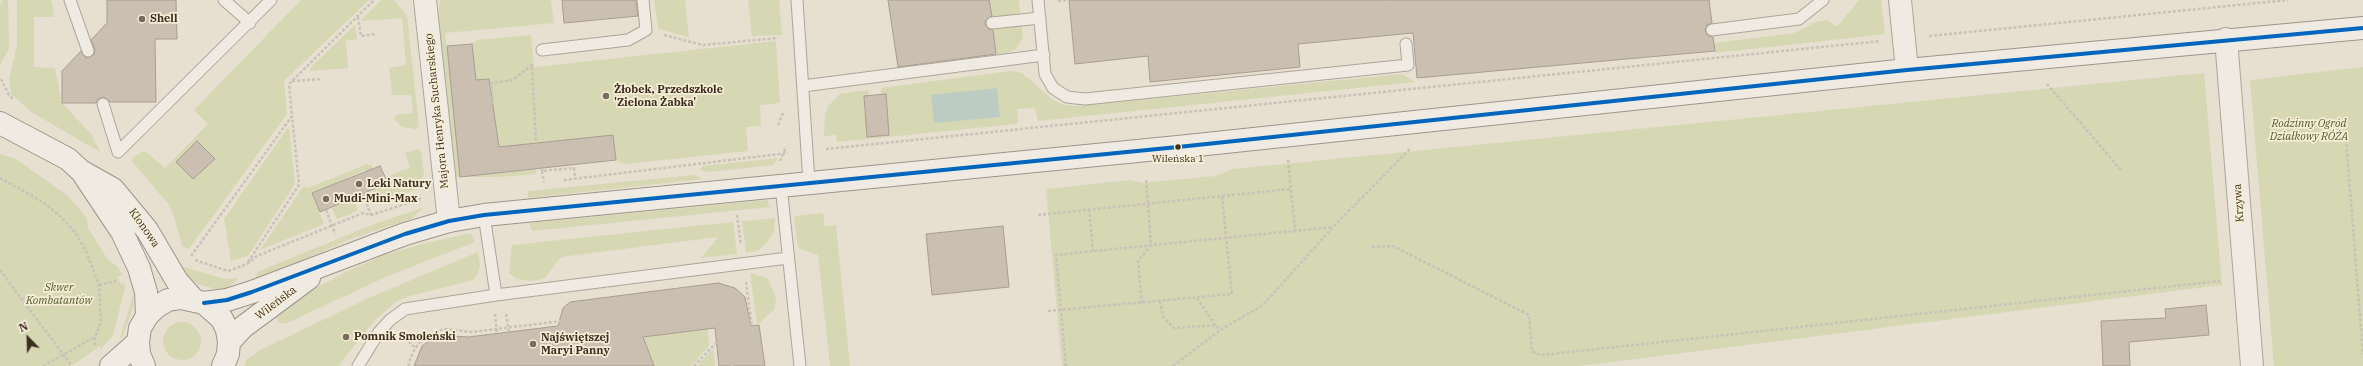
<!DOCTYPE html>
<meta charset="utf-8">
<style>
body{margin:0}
#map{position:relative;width:2363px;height:366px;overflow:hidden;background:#e7e0d1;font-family:"IBM Plex Serif",serif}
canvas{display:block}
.north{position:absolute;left:8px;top:318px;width:40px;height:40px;-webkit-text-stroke:3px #f7eed8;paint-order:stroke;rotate:337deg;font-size:11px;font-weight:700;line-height:16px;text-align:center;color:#3d2e20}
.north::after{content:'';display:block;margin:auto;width:14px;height:18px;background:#3d2e20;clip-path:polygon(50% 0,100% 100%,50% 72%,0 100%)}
</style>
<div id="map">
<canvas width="2363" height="366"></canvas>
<div class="north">N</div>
</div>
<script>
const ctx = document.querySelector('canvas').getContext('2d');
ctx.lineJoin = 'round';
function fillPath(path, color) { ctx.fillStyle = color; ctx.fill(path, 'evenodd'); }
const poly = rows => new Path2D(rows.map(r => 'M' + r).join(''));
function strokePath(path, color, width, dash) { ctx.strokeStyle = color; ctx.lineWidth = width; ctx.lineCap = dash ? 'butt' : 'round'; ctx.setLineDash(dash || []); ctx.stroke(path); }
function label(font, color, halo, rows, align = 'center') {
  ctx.font = font + ' "IBM Plex Serif",serif'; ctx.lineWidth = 3.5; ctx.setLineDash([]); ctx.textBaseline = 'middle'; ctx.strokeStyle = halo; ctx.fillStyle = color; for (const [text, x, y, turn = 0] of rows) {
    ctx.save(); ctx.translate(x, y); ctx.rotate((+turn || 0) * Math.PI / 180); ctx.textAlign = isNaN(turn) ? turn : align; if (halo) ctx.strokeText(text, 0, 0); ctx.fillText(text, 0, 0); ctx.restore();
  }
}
fillPath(poly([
 [3,0,8,0,9,48,0,65,0,5],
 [17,0,50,0,52,3,54,17,34,17,34,67,55,68,62,103,92,135,100,152,33,113,11,94,9,79,17,45],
 [301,0,369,0,284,81,287,114,189,249,182,246,173,213,168,204,132,161,133,157,145,151,165,168,208,124,194,110],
 [381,0,394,0,407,16,419,125,416,129,402,127,394,119,396,115,413,113,411,95,392,95,389,68,406,65,402,18,362,21,362,19],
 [440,0,551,0,554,23,445,33,461,177,536,169,536,174,500,177,456,177,438,16],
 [654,0,685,0,689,37,658,29],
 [748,0,779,0,782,35,752,36],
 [982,0,1019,0,1020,14,992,17,990,3],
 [1859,0,1881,0,1885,34,1715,53,1714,43,1794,33,1816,22,1827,20,1837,27],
 [355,25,357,39,346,41,348,68,310,71,311,67],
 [1022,26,1023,38,1017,48,1008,53,996,54,993,28],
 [531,35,534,67,776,41,780,103,760,105,761,126,746,127,748,151,625,164,616,160,613,135,483,149,492,107,489,80,476,80,472,44,477,40],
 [2363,67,2363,366,2274,366,2250,80],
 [1011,71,1022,73,1053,100,1064,105,1078,106,1402,74,1415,82,1038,121,1035,108,1017,109,1018,121,1016,124,837,142,836,135,824,136,825,115,828,106,840,94,868,90,869,96,864,97,867,137,889,135,886,95,881,94,881,88],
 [2204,73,2222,285,1579,366,1062,366,1046,189,1130,180,1142,183,1216,176,1233,169],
 [289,126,295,184,248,256,231,261,224,219],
 [417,149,421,151,424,174,417,189,380,203,377,202,365,170,346,178,357,208,357,211,337,219,332,208,340,204,332,185,312,193,324,224,260,250,303,187,308,188,367,164,372,166,378,181,410,167,405,153],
 [0,154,16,159,68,196,87,218,88,228,108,260,118,267,122,275,117,277,121,284,124,283,125,288,113,335,100,350,100,346,71,366,0,366],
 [778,158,773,165,709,172,700,170,702,166],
 [695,175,703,179,528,198,528,191],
 [767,200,770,207,532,231,529,223],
 [425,207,411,219,353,238,255,281,257,272,372,225],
 [823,213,825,226,836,225,850,366,830,366,818,255,798,248,794,216],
 [775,218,774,232,767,243,757,251,746,253,742,221],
 [733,222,737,254,701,258,718,237,561,257,545,278,532,281,516,279,509,273,512,245],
 [471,233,475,242,388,276,287,323,280,323,275,317,306,293,352,269,384,255,422,244],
 [478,252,480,265,478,274,473,280,406,297,396,302,374,321,338,366,244,366,247,359,260,350,371,297],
 [177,265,225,279,239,278,225,290,216,289,197,284,186,275,183,267],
 [750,273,767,278,776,297,775,309,757,325],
 [134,293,133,307,122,338,120,337],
 '163 341a19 19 0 1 1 38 0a19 19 0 1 1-38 0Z',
 [708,329,709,346,691,366,654,366,641,343,645,337],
 [713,349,715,366,697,366]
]), '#d6d7b3');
fillPath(poly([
 [997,88,1000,117,934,123,931,95]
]), '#bcccc2');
const building = poly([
 [107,0,176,0,177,39,155,39,156,102,110,102,104,97,98,99,96,103,62,103,62,71,81,51,86,58,94,55,95,49,91,40,107,23,107,0],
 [562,0,636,0,638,16,564,23,562,0],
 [888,0,989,0,992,16,986,20,985,24,989,29,993,30,996,54,898,67,888,0],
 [1069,0,1709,0,1712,23,1707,25,1705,30,1707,35,1713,37,1715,51,1417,78,1413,33,1298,44,1300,67,1150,82,1148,56,1075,64,1069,0],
 [472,44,476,80,489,79,499,147,613,135,616,160,460,177,447,46,472,44],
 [886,94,889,135,867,137,864,96,886,94],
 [197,141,215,159,193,179,176,162,197,141],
 [380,166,388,183,320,212,312,193,380,166],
 [1003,226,1009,287,932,295,926,234,1003,226],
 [718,283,735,288,745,297,751,326,759,325,765,366,719,366,715,328,643,337,654,366,414,366,422,346,437,335,468,337,558,326,563,308,570,302,718,283],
 [2206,305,2209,335,2129,342,2130,366,2103,366,2101,321,2166,318,2165,309,2206,305]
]);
fillPath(building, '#cbbfb2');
strokePath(building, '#a89c90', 1);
const lane = poly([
 [70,0,88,51],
 [224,0,250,23],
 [797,0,809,182],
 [1038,0,1045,74,1053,88,1067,97,1085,99,1408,65,1406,44],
 [992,23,1040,18],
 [1712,30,1799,19,1823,0],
 [542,50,628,40,646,30,643,0],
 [803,86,1044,55],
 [103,104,118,152,271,0],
 [781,186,800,366],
 [484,215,496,295],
 [358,366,379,332,390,320,405,309,496,295,788,258]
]);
const street = poly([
 [425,0,449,221],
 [1900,0,1907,70],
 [2226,39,2252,366]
]);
const secondary = poly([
 [0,123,68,159,81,171,113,189,147,230,177,281,193,299],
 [84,175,122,232,139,268,146,292,147,316],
 [204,303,227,300,252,292,405,234,449,221,484,215,1178,147,1907,70,2363,28],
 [229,342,243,327,309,278],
 [111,366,138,342],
 [144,366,139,354,138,342,140,328,147,316,156,307,168,300,181,298,204,303,222,319,227,330,229,342,228,354,223,366]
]);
strokePath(lane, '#ada599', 13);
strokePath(street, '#ada599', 24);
strokePath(secondary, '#9c958a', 24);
strokePath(poly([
 [1058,1,1069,0],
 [358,17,361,36,375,34],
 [664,35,703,45,778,38],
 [1929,36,2288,0],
 [1,79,9,95,14,100],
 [292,81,322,79],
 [2047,84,2121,170],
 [492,103,493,103,491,83,513,80,532,65,536,143],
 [778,125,783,113],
 [2346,139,2363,354],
 [826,149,1880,41],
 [1288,160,1295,230],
 [780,161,786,147],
 [542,168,542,171,574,168,575,178],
 [542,171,544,182],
 [0,178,43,202,60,216,75,232,86,251,99,285,101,322,95,337,95,346],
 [564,180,788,153],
 [363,194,371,215],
 [1089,209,1093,251],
 [326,210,335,234],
 [737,215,741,245],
 [1038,215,1290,189],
 [1372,247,1393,246,1529,315,1532,350,1536,354,1543,355,2220,281],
 [191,256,292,116,289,84,374,0],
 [195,260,228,271,247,264,257,256,363,213,371,215,421,199],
 [248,262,299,185,292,116],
 [0,270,72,366],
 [746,282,755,350],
 [99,285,116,281],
 [1197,298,1215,325],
 [1160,301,1163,317,1174,328,1216,325,1220,330],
 [1142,303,1138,261,1151,245,1146,179],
 [1048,311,1232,294,1222,196],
 [495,314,497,333],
 [506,314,509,332],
 [402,334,415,348],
 [43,366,95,337],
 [408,366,413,352,419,343,437,331,445,329,472,332,724,301,732,366],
 [694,366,717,342],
 [1066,366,1056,255,1333,227],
 [1173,366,1220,330,1263,305,1333,227,1410,149]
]), '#c8c2b9', 2.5, [3, 2]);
strokePath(lane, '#efebe3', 11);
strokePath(street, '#efebe3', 22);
strokePath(secondary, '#efebe3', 22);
strokePath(poly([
 [204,303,227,300,252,292,405,234,449,221,484,215,1178,147,1907,70,2363,28]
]), '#0065bd', 4);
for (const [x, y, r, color] of [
 [142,19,4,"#786c5e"],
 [606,96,4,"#786c5e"],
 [1178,147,3.5,"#3d2e20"],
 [359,184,4,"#786c5e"],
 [326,199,4,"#786c5e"],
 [346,337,4,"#786c5e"],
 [533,344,4,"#786c5e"]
]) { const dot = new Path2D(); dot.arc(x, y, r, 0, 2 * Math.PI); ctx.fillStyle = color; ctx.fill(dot); strokePath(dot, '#f7eed8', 1.5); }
label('10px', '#3d2e20', '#f7eed8', [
 ["Wileńska 1",1178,159]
]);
label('bold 11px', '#3d2e20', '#f7eed8', [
 ["Shell",150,19],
 ["Żłobek, Przedszkole",614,90],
 ["'Zielona Żabka'",614,103],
 ["Leki Natury",367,184],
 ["Mudi-Mini-Max",334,199],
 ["Pomnik Smoleński",354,337],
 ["Najświętszej",541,338],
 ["Maryi Panny",541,351]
], 'left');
label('11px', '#3d2e20', '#f7eed8', [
 ["Majora Henryka Sucharskiego",437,111,-96],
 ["Krzywa",2239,203,-94],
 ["Klonowa",144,228,55],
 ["Wileńska",276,303,-37]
]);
label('italic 11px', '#4d5a26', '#f7eed8', [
 ["Rodzinny Ogród",2309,124],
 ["Działkowy RÓŻA",2309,137],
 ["Skwer",59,288],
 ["Kombatantów",59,301]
]);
</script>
